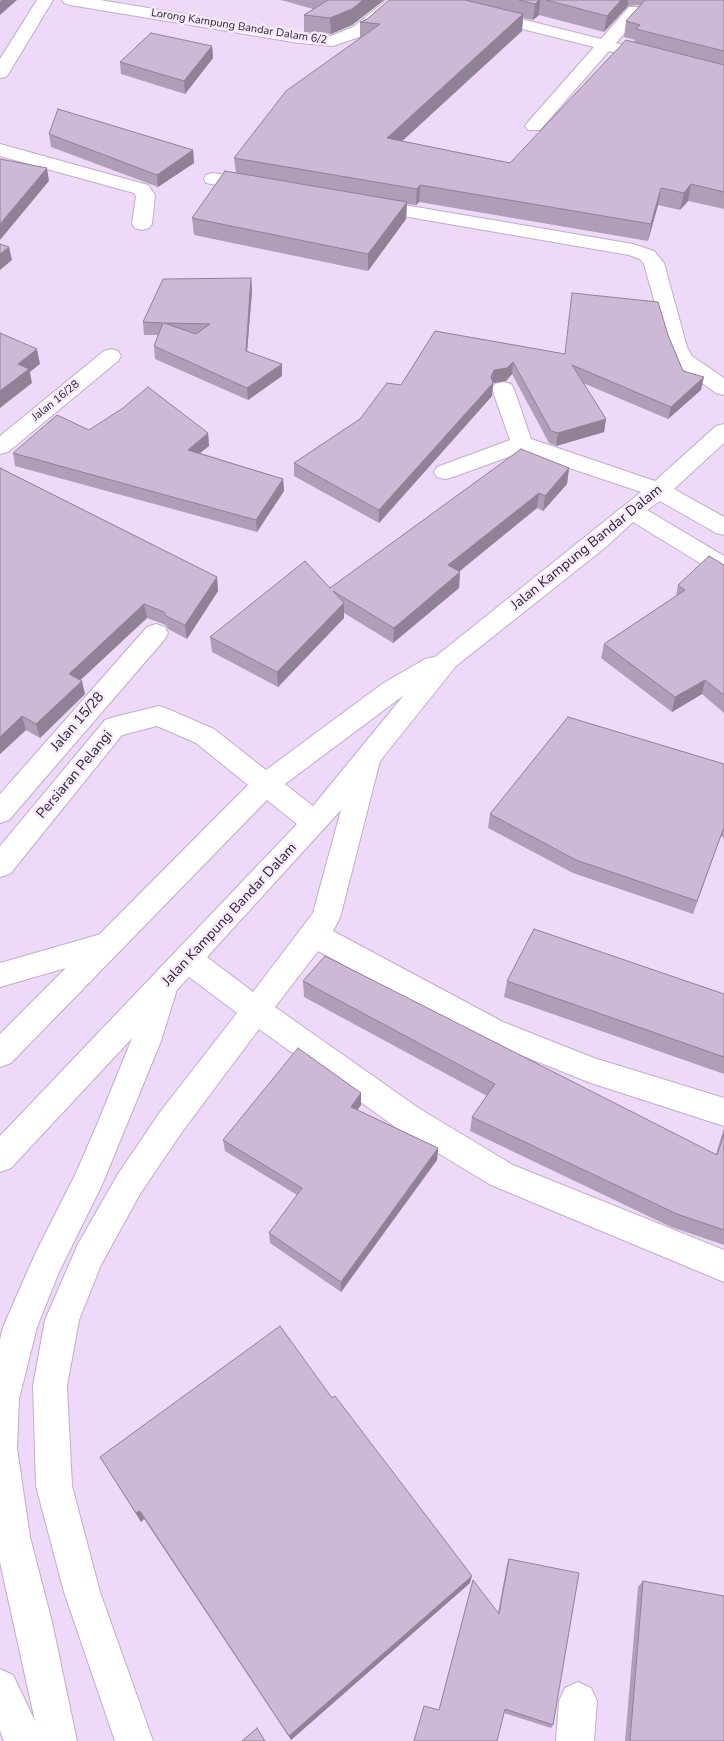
<!DOCTYPE html>
<style>
body{margin:0}
canvas{display:block;background:#efd9f8}
</style>
<canvas width="724" height="1741"></canvas>
<script>
const ctx = document.querySelector('canvas').getContext('2d');
ctx.lineJoin = 'round';
const poly = rows => new Path2D(rows.map(r => 'M' + r).join(''));
function strokePath(path, color, width, dash) { ctx.strokeStyle = color; ctx.lineWidth = width; ctx.lineCap = dash ? 'butt' : 'round'; ctx.setLineDash(dash || []); ctx.stroke(path); }
function fillPath(path, color) { ctx.fillStyle = color; ctx.fill(path, 'evenodd'); }
function label(font, color, halo, rows, align = 'center') {
  ctx.font = font + ' "Nunito Sans",sans-serif'; ctx.lineWidth = 5; ctx.setLineDash([]); ctx.textBaseline = 'middle'; ctx.strokeStyle = halo; ctx.fillStyle = color; for (const [text, x, y, turn = 0] of rows) {
    ctx.save(); ctx.translate(x, y); ctx.rotate((+turn || 0) * Math.PI / 180); ctx.textAlign = isNaN(turn) ? turn : align; if (halo) ctx.strokeText(text, 0, 0); ctx.fillText(text, 0, 0); ctx.restore();
  }
}
const minor = poly([
 [37,0,53,0,9,73,6,77,0,78,0,59,37,0],
 [62,0,100,0,299,33,331,36,353,27,387,0,405,0,365,35,333,46,299,43,70,5,64,3,62,0],
 [417,0,445,0,601,39,629,7,641,7,643,11,641,15,616,43,724,70,724,80,609,51,540,130,528,130,525,126,528,122,594,47,419,3,417,0],
 [0,144,148,185,155,195,152,224,149,228,142,230,135,228,132,224,136,196,134,193,0,156,0,144],
 [213,173,256,180,263,182,265,186,263,190,256,192,206,183,204,179,206,175,213,173],
 [369,199,633,244,654,251,664,263,687,347,692,356,724,378,724,395,716,393,677,365,673,360,667,347,644,264,640,259,629,255,362,209,359,205,362,201,369,199],
 [111,349,118,351,121,356,118,361,8,452,0,454,0,436,104,351,111,349],
 [503,382,511,384,514,389,531,439,655,481,716,426,724,424,724,443,674,489,724,517,724,535,716,533,660,501,647,510,724,556,724,575,716,573,633,522,606,547,456,666,380,761,340,918,333,931,503,1022,594,1058,724,1098,724,1126,591,1083,483,1040,318,951,275,1007,420,1109,513,1165,724,1250,724,1282,491,1185,398,1129,259,1029,182,1132,140,1194,101,1265,79,1320,67,1386,72,1486,100,1592,153,1741,115,1741,64,1592,36,1486,33,1386,45,1320,78,1244,118,1174,160,1112,237,1013,189,977,11,1168,0,1172,0,1136,297,824,267,800,11,1063,0,1067,0,1034,248,785,196,743,157,726,122,735,10,874,0,877,0,846,105,720,114,717,159,706,168,709,214,729,266,770,382,684,425,659,435,657,641,492,522,452,453,477,445,479,437,477,434,472,437,467,510,440,492,389,495,384,503,382],
 [404,695,313,806,285,784,400,698,404,695],
 [341,810,313,913,253,992,207,957,341,810],
 [156,624,165,627,168,633,165,639,9,820,0,823,0,794,147,627,156,624],
 [578,1682,591,1688,597,1701,594,1741,556,1741,559,1701,565,1688,578,1682]
]);
const highway = poly([
 [108,932,118,935,122,944,118,953,0,987,0,963,108,932],
 [164,974,174,977,178,986,161,1041,102,1185,59,1272,37,1327,19,1399,17,1448,30,1537,52,1622,77,1741,4,1741,0,1731,0,1669,13,1675,35,1721,0,1562,0,1340,3,1327,36,1252,75,1175,96,1127,131,1041,150,986,154,977,164,974]
]);
strokePath(minor, '#c1accb', 2);
strokePath(highway, '#c1accb', 2);
fillPath(minor, '#fff');
fillPath(highway, '#fff');
fillPath(poly([
 [281,0,384,0,352,25,331,34,304,32,304,15,313,9],
 [389,0,724,0,724,209,688,201,680,210,658,205,648,241,419,202,416,205,407,204,406,219,368,271,194,235,192,218,236,173,234,158,360,38,360,22,366,20],
 [640,5,626,21,624,37,635,40,634,42,510,163,402,141,522,31,523,18,533,20,539,15,604,32,628,6],
 [212,46,213,58,185,94,121,74,120,62],
 [49,134,193,150,194,163,158,187,51,147],
 [251,278,252,291,247,352,282,364,282,376,248,400,155,359,154,346,158,335,144,335,143,322],
 [435,331,565,354,668,335,683,371,701,390,668,419,583,383,606,419,604,432,556,446,549,443,512,374,506,381,493,383,492,396,379,523,294,476,294,463,360,419,401,385],
 [89,430,208,433,209,446,200,453,283,479,284,491,257,532,15,466,13,453],
 [0,468,217,577,218,591,187,639,168,629,166,625,147,618,80,680,85,694,40,738,26,730,0,754],
 [569,468,567,484,543,511,537,508,459,572,460,572,459,588,393,643,344,613,344,618,278,687,212,652,210,637,330,588],
 [724,565,724,713,702,694,672,712,601,658,604,644,676,596,678,585],
 [724,764,724,838,721,836,693,914,573,873,488,828,490,814],
 [303,981,716,1154,724,1128,724,1245,671,1227,470,1131,472,1117,487,1096,304,997],
 [507,981,724,994,724,1074,504,997],
 [361,1093,361,1105,357,1110,438,1148,437,1160,341,1292,270,1243,269,1233,297,1195,225,1151,223,1140],
 [100,1457,470,1583,291,1740,144,1519,141,1522],
 [509,1559,553,1725,551,1728,504,1713,498,1613,507,1564],
 [643,1581,724,1741,625,1741,638,1587]
]), '#b09eb8');
fillPath(poly([
 [1,0,17,0,0,15,0,1],
 [363,0,384,0,352,25,331,34,330,18],
 [539,0,540,0,539,15,533,20,535,4],
 [621,0,628,0,628,6,604,32,607,16],
 [523,14,522,31,387,155,387,138],
 [212,46,213,58,185,94,184,81],
 [193,150,194,163,158,187,157,175],
 [47,168,49,181,0,240,0,224],
 [691,184,688,201,680,210,684,193],
 [420,185,419,202,416,205,417,189],
 [661,188,658,205,648,241,651,224],
 [407,202,406,219,368,271,368,254],
 [9,247,12,260,0,270,0,254],
 [251,278,252,291,246,364,246,351],
 [37,349,40,364,30,372,32,383,0,408,0,391,18,364],
 [513,362,512,374,506,381,493,383,492,396,379,523,379,510,491,377,494,370],
 [282,364,282,376,248,400,247,388],
 [704,377,701,390,668,419,671,407],
 [606,419,604,432,556,446,558,433],
 [208,433,209,446,189,462,188,450],
 [569,468,567,484,543,511,545,496],
 [283,479,284,491,257,532,256,520],
 [539,493,537,508,447,581,448,565],
 [460,572,459,588,393,643,394,628],
 [217,577,218,591,187,639,185,625],
 [344,603,344,618,278,687,277,672],
 [144,604,147,618,73,687,69,674],
 [705,680,702,694,672,712,675,697],
 [82,681,85,694,40,738,36,724],
 [22,716,26,730,0,754,0,737],
 [361,1093,361,1105,351,1119,351,1107],
 [438,1148,437,1160,341,1292,341,1282],
 [140,1511,144,1519,141,1522,136,1513],
 [472,1576,470,1583,291,1740,289,1736]
]), '#908196');
const building = poly([
 [328,0,363,0,352,9,330,18,304,15,328,0],
 [389,0,465,0,523,14,387,138,510,163,626,40,724,65,724,192,691,184,684,193,661,188,651,224,420,185,417,189,234,158,286,91,380,24,360,22,366,20,389,0],
 [519,0,539,0,535,4,519,0],
 [546,0,621,0,607,16,546,0],
 [645,0,724,0,724,51,636,29,640,25,626,21,645,0],
 [151,33,212,46,184,81,120,62,151,33],
 [58,109,193,150,157,175,49,134,58,109],
 [0,159,47,168,0,224,0,159],
 [225,171,407,202,368,254,192,218,225,171],
 [0,244,9,247,0,254,0,244],
 [251,278,246,351,282,364,247,388,154,346,163,323,143,322,163,279,251,278],
 [164,323,210,324,196,334,164,323],
 [572,293,658,302,668,335,683,371,704,377,671,407,572,365,606,419,558,433,551,431,513,362,507,368,494,370,491,377,493,383,379,510,294,463,360,419,387,383,401,385,435,331,565,354,572,293],
 [0,333,37,349,18,364,29,369,0,391,0,333],
 [148,387,208,433,188,450,283,479,256,520,13,453,57,415,89,430,123,408,148,387],
 [521,449,569,468,545,496,539,493,448,565,460,572,394,628,333,591,344,603,277,672,210,637,305,561,330,588,521,449],
 [0,468,217,577,185,625,166,616,164,612,144,604,69,674,82,681,36,724,22,716,0,737,0,468],
 [709,556,724,565,724,695,705,680,675,697,604,644,685,590,678,585,709,556],
 [568,717,724,764,724,827,697,901,576,860,490,814,568,717],
 [534,929,724,994,724,1057,507,981,534,929],
 [325,956,717,1155,724,1134,724,1230,677,1214,472,1117,495,1084,303,981,325,956],
 [298,1048,361,1093,351,1107,438,1148,341,1282,269,1233,302,1188,223,1140,298,1048],
 [280,1326,332,1398,335,1396,472,1576,289,1736,140,1511,136,1513,100,1457,280,1326],
 [509,1559,579,1573,553,1725,505,1709,497,1741,414,1741,424,1706,439,1710,473,1580,499,1614,509,1559],
 [643,1581,724,1596,724,1741,630,1741,643,1581],
 [257,1728,265,1741,242,1741,257,1728]
]);
fillPath(building, '#cdb8d6');
strokePath(building, '#908196', 1);
label('11px', '#2c242f', '#f7eafd', [
 ["Lorong Kampung Bandar Dalam 6/2",239,27,9],
 ["Jalan 16/28",56,401,-39]
]);
label('14px', '#2c242f', '#f7eafd', [
 ["Jalan Kampung Bandar Dalam",587,548,-39],
 ["Jalan 15/28",78,722,-49],
 ["Persiaran Pelangi",75,775,-50],
 ["Jalan Kampung Bandar Dalam",230,915,-47]
]);
</script>
